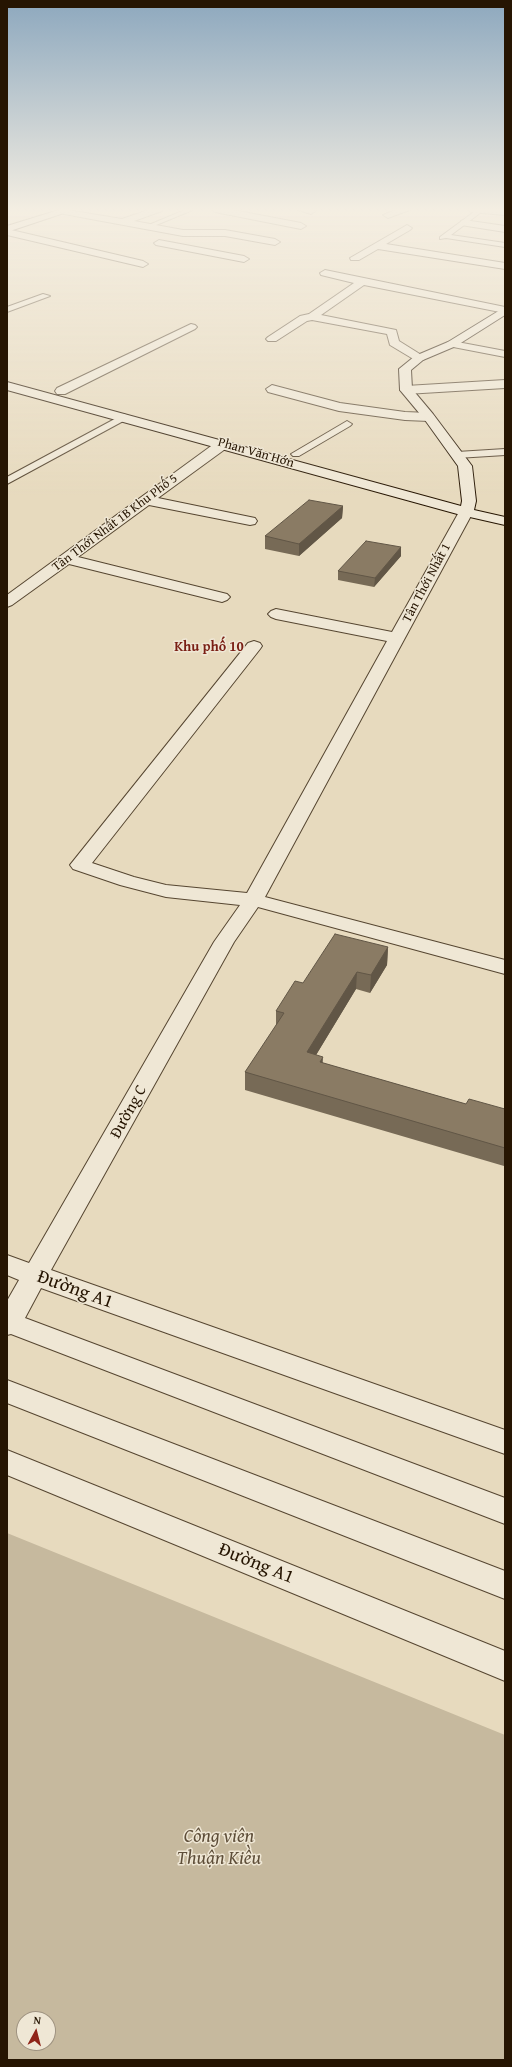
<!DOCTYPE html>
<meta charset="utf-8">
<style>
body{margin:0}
#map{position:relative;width:512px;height:2067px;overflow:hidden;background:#e7dabe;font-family:"Gentium Book Plus",serif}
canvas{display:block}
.frame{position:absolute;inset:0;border:8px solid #261502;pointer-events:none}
.north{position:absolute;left:16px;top:2011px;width:40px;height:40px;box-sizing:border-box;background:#efe7d5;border:1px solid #9f9381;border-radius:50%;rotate:7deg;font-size:11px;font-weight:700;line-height:16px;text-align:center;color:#261502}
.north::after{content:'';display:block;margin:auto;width:14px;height:18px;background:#8f2418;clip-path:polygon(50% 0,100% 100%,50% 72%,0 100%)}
</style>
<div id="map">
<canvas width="512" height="2067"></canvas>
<div class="frame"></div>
<div class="north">N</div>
</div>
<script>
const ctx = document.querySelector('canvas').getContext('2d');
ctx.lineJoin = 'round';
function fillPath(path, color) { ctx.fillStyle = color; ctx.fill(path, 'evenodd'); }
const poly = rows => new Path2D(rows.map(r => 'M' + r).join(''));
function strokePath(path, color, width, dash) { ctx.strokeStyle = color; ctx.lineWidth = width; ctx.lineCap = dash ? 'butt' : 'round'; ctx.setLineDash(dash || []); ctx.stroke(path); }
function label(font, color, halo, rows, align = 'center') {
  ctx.font = font + ' "Gentium Book Plus",serif'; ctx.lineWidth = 3; ctx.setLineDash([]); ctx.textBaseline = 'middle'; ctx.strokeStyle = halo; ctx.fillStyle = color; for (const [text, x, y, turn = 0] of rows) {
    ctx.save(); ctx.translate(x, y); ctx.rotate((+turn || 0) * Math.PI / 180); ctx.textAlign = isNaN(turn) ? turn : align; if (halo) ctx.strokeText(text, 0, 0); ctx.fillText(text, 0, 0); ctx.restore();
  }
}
fillPath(poly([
 [7,1533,505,1735,505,2060,7,2060],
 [24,2019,48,2019,48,2043,24,2043]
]), '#c6b99e');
const lane = poly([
 [187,209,195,209,149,228,144,227,187,209],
 [478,209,484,210,451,235,505,243,505,247,446,238,440,239,440,237,478,209],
 [43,294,50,296,7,312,7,307,43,294],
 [124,414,129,417,127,419,7,484,7,477,124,414],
 [347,421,352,424,350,426,299,456,293,456,291,454,347,421],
 [505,449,505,455,457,458,452,455,457,452,505,449]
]);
const street = poly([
 [61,209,122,219,151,209,163,209,162,211,134,221,183,230,225,230,275,239,280,242,275,245,225,236,183,236,64,214,61,213,61,209],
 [210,209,228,209,301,223,306,226,301,229,215,212,210,209],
 [296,209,313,209,316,211,311,214,296,209],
 [398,209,412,209,388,218,383,215,398,209],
 [466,209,505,209,505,215,471,212,466,209],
 [464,220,505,226,505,232,461,225,461,221,464,220],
 [407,225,412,228,410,230,386,244,505,263,505,269,378,249,359,260,351,260,350,258,407,225],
 [7,229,143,261,148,264,143,267,7,235,7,229],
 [159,240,244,256,249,259,244,262,156,245,154,243,159,240],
 [325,270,505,307,505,313,364,285,321,315,396,330,399,341,423,356,425,358,423,360,415,360,390,345,387,334,312,320,307,321,276,341,268,341,266,339,268,337,300,316,309,314,354,283,321,275,320,273,325,270],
 [191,324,195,325,197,327,195,329,65,394,57,394,55,391,57,388,191,324],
 [452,341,505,351,505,357,448,346,446,344,448,342,452,341],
 [505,380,505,388,406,394,400,390,406,386,505,380],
 [272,385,340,403,405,412,429,413,435,417,429,421,405,420,339,411,268,392,266,389,272,385],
 [223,440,229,444,228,447,158,498,255,518,257,521,255,524,250,525,149,505,78,557,227,594,230,597,227,600,222,602,69,564,12,605,7,607,7,595,218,441,223,440],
 [466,508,471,509,473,512,265,897,505,960,505,974,258,907,234,942,51,1270,505,1430,505,1454,41,1288,25,1318,505,1498,505,1524,11,1334,7,1335,7,1301,19,1280,7,1275,7,1255,29,1263,214,942,240,905,166,897,120,885,73,869,70,865,248,643,254,641,260,643,262,646,260,649,92,863,134,877,166,885,247,893,387,641,276,619,271,617,268,614,271,611,276,609,392,632,459,512,461,509,466,508],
 [7,1380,505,1571,505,1599,7,1403,7,1380],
 [7,1450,505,1651,505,1681,7,1475,7,1450]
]);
const secondary = poly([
 [62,209,76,209,7,232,7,226,62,209],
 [505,307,505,315,456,346,423,360,411,370,412,389,433,414,472,466,476,501,474,510,505,517,505,525,461,515,7,390,7,382,461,506,462,501,458,466,425,420,400,390,399,369,415,356,448,342,505,307]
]);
strokePath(lane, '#564631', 2);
strokePath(street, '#564631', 2);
strokePath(secondary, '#261502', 2);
fillPath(lane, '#efe7d5');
fillPath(street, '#efe7d5');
fillPath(secondary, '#efe7d5');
fillPath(poly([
 [343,506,342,518,299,556,265,549,265,536],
 [401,547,401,556,374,587,338,580,338,571],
 [388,947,387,965,370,993,356,989,316,1055,323,1063,466,1104,505,1109,505,1165,504,1166,245,1090,245,1072,276,1026,276,1011,303,983]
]), '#776a56');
fillPath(poly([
 [343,506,342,518,299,556,299,544],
 [401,547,401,556,374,587,375,578],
 [388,947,387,965,370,993,371,975],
 [357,972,356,989,307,1070,307,1052],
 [323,1057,322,1074,320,1062]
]), '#615646');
const building = poly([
 [309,500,343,506,299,544,265,536,309,500],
 [366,541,401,547,375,578,338,571,366,541],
 [335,934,388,947,371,975,357,972,307,1052,323,1057,320,1062,466,1104,469,1099,505,1109,505,1148,245,1072,284,1013,276,1011,295,981,303,983,335,934]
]);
fillPath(building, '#8a7b64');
strokePath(building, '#615646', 1);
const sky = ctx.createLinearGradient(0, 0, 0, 498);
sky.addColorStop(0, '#8da8be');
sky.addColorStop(0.42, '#f4eee2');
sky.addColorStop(1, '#f4eee200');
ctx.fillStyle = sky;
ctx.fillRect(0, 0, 512, 498);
label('13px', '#261502', '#efe7d5', [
 ["Phan Văn Hớn",256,453,16],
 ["Tân Thới Nhất 1B Khu Phố 5",115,523,-37],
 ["Tân Thới Nhất 1",427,583,-62]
]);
label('bold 14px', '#7a1f14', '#efe7d5', [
 ["Khu phố 10",209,647]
]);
label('16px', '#261502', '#efe7d5', [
 ["Đường C",129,1112,-61]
]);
label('19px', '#261502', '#efe7d5', [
 ["Đường A1",75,1290,20],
 ["Đường A1",256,1564,22]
]);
label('italic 19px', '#5e4e39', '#efe7d5', [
 ["Công viên",219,1837],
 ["Thuận Kiều",219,1859]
]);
</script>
